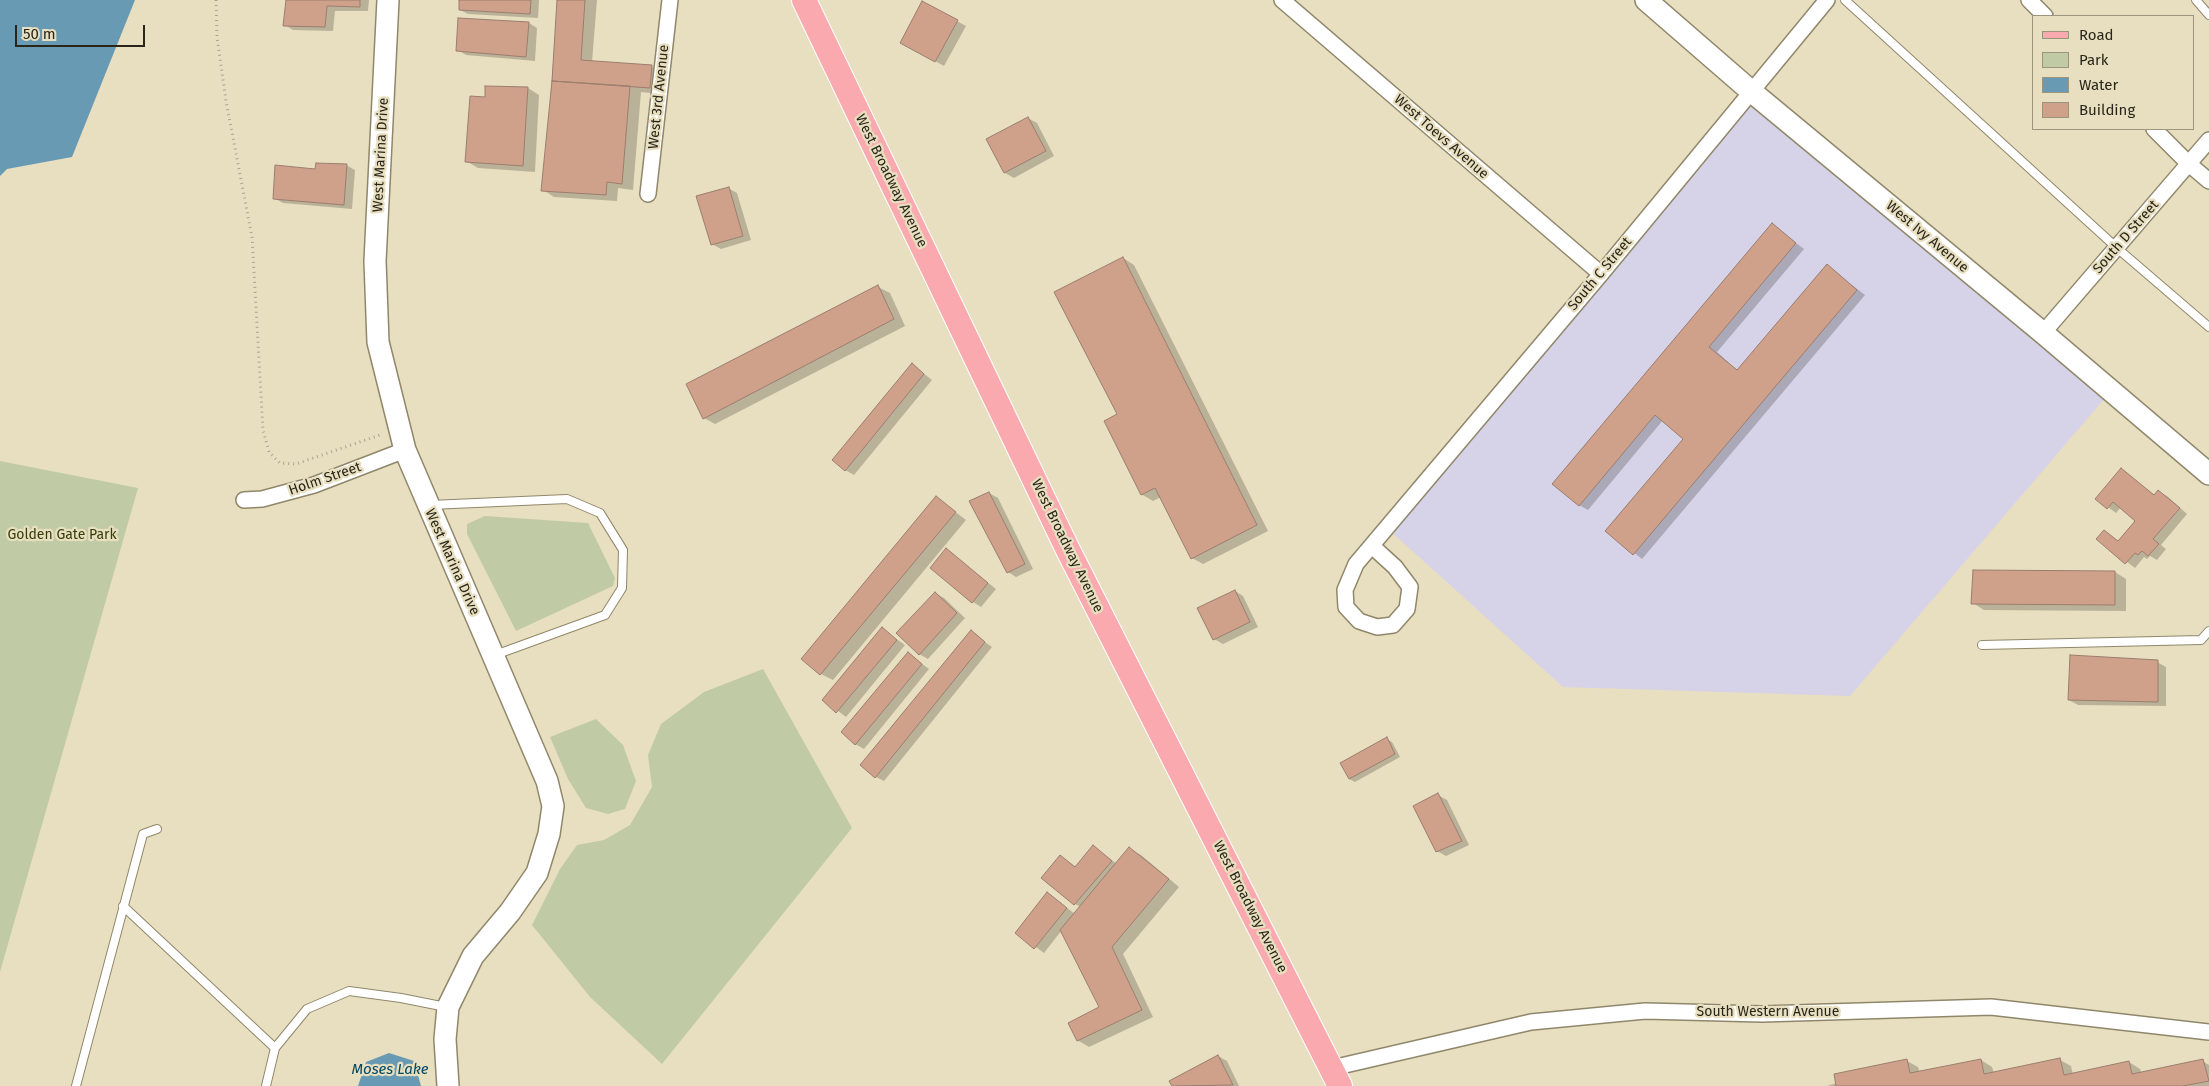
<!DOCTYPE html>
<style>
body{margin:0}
#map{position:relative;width:2209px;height:1086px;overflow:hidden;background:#e8dfc0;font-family:"Fira Sans",sans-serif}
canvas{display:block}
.legend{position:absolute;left:2032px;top:15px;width:162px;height:115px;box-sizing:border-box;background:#e8dfc0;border:1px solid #9c957d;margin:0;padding:6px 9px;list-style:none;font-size:15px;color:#292519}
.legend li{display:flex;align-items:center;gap:10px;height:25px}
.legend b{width:25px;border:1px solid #9c957d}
.scale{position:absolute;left:15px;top:25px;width:130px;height:22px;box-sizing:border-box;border:2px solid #292519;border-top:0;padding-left:6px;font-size:15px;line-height:18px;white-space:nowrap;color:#292519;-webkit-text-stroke:4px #e8dfc0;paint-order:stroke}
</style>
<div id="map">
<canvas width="2209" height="1086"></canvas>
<ul class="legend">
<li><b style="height:6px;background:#faaaaf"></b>Road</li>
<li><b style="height:14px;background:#c0cba5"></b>Park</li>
<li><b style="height:14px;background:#699ab3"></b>Water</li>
<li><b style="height:14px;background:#d0a18a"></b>Building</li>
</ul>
<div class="scale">50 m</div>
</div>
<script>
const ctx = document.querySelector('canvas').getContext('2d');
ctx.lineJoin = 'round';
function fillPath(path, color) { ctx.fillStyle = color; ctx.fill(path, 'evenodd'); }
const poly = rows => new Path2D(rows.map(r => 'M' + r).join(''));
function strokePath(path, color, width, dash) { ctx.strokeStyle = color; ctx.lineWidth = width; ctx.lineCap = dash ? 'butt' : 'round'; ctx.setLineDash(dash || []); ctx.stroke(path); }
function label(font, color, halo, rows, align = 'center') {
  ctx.font = font + ' "Fira Sans",sans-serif'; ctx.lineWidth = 4.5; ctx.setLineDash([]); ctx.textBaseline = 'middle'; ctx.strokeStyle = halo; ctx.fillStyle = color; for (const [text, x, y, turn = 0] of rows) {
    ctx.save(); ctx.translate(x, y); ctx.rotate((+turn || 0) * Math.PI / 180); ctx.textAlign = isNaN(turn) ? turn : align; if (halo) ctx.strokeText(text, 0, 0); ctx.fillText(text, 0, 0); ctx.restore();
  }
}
fillPath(poly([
 [1752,92,2111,391,1850,696,1563,687,1387,528]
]), '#d6d2e7');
fillPath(poly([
 [0,461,138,488,0,972],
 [485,516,588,523,615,578,613,586,516,631,467,534,467,524],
 [763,669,852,828,662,1064,590,997,532,925,560,869,577,845,604,840,630,825,652,787,648,755,661,724,704,692],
 [596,719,623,745,636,781,625,809,608,814,586,808,568,779,550,737]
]), '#c0cba5');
fillPath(poly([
 [0,0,135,0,72,157,7,169,0,176],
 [389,1053,414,1061,421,1086,358,1086,366,1062]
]), '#699ab3');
fillPath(poly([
 [287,0,369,0,368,11,335,11,333,31,293,30,285,25],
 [461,0,539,0,538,18,468,14,460,10],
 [558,0,597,0,592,62,651,66,663,73,661,94,641,92,633,190,618,188,617,201,554,197,543,190],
 [923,3,966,26,944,66,901,42],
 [529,23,537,28,535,61,466,55,458,50],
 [528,88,539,95,535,172,478,168,466,161],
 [1028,118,1037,123,1054,156,1014,178,1005,173,988,140],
 [346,165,355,170,352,209,283,203,274,198,316,170],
 [728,188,737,193,751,240,721,249,712,244],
 [1772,225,1804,249,1717,352,1738,371,1827,266,1865,295,1642,559,1607,531,1685,439,1663,420,1588,510,1579,505],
 [1123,258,1134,265,1268,531,1203,564,1192,558,1161,497,1153,501,1141,494,1119,414],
 [878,287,890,293,905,326,715,424,704,418],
 [913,365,932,380,854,475,845,470],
 [2121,470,2155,496,2159,492,2167,496,2187,514,2161,545,2166,549,2157,560,2150,556,2147,559,2144,557,2135,568,2097,539,2104,531,2119,542,2137,521,2121,507,2116,513,2097,499],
 [989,493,998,498,1033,569,1016,577,1008,572],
 [937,498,966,520,833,680,821,674,802,659],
 [947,550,996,589,981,607,973,602],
 [1974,571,2115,572,2126,579,2126,611,1984,610,1973,603],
 [1235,591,1243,596,1258,627,1223,644,1214,639],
 [935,593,944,598,965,618,928,659,919,654],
 [882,629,905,645,846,717,824,700],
 [971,632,992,647,884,781,876,777],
 [908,653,929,669,864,749,855,744],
 [2157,662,2166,667,2166,706,2078,705,2069,700],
 [1387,739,1392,742,1400,757,1355,782,1349,779],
 [1438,795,1447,800,1469,845,1446,856,1437,851],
 [1093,846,1117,864,1130,849,1141,855,1179,887,1123,954,1153,1017,1089,1047,1077,1040,1101,1008,1062,930,1044,953,1016,932,1048,893,1075,914,1081,907,1075,904,1060,856,1076,867],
 [1218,1056,1227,1061,1239,1086,1173,1086,1171,1082],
 [1981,1060,1992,1067,1994,1073,2060,1060,2071,1066,2073,1075,2129,1062,2140,1069,2142,1074,2202,1061,2209,1065,2209,1086,1827,1086,1907,1061,1918,1067,1920,1073]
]), '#0003');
const building = poly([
 [286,0,360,0,360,7,327,6,325,27,283,26,286,0],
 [459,0,531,0,530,14,459,10,459,0],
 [557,0,585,0,581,60,652,65,650,88,552,81,557,0],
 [922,1,958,20,935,62,900,43,922,1],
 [458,18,529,22,526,57,456,51,458,18],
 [552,81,630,86,622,184,607,182,606,195,541,191,552,81],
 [485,86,528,87,523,166,465,162,470,96,485,97,485,86],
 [1028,117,1046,151,1004,173,986,139,1028,117],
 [316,163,347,164,344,205,273,199,275,165,315,169,316,163],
 [729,187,743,236,711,245,696,196,729,187],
 [1772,223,1796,243,1709,347,1737,370,1827,264,1857,290,1633,555,1605,531,1683,439,1655,415,1579,506,1552,484,1772,223],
 [1123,257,1257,525,1191,559,1155,488,1141,495,1104,421,1117,414,1054,292,1123,257],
 [878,285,894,319,703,419,686,384,878,285],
 [912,363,924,374,845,471,832,460,912,363],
 [2121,468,2154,495,2158,490,2180,508,2153,539,2159,544,2148,556,2142,551,2138,555,2135,553,2125,564,2096,539,2104,530,2118,541,2135,521,2113,502,2107,509,2095,499,2121,468],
 [989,492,1025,564,1007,573,969,501,989,492],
 [936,496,956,512,820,675,801,659,936,496],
 [946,548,988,583,972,603,930,568,946,548],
 [1973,570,2115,571,2115,605,1971,604,1973,570],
 [1235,590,1250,622,1213,640,1197,608,1235,590],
 [935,592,957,613,919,655,896,633,935,592],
 [882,627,897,640,836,713,822,700,882,627],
 [971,630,985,642,875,778,860,765,971,630],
 [908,652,922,664,855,745,841,732,908,652],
 [2070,655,2158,660,2158,702,2068,700,2070,655],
 [1387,737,1395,754,1349,779,1340,763,1387,737],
 [1438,793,1462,841,1436,852,1413,806,1438,793],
 [1093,845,1112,861,1074,905,1041,878,1060,855,1075,867,1093,845],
 [1129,847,1169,879,1112,947,1142,1010,1077,1041,1068,1023,1099,1007,1060,930,1129,847],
 [1047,892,1067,908,1034,949,1015,933,1047,892],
 [1218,1055,1233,1085,1172,1086,1169,1081,1218,1055],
 [2060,1058,2064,1075,2129,1061,2132,1074,2203,1059,2209,1081,2183,1086,1836,1086,1834,1074,1907,1059,1910,1073,1981,1059,1984,1074,2060,1058]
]);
fillPath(building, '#d0a18a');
strokePath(building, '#9a7d6f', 1);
const lane = poly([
 [1845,0,2117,248,2209,327],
 [2196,0,2209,15],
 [430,505,567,499,600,513,623,550,622,588,605,615,495,655],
 [1982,645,2201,640,2209,631],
 [123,906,275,1048],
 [76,1086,143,834,157,829],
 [266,1086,275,1048,307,1009,349,991,401,998,446,1007]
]);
const street = poly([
 [1282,0,1601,274],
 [2029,0,2045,16],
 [2154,129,2189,164,2209,181],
 [648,194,670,0],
 [2043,333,2209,140],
 [244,500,262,499,314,485,405,450],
 [1372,546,1395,567,1410,587,1407,609,1393,625,1377,627,1359,621,1346,607,1345,590,1356,564,1601,274,1827,0],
 [1332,1068,1531,1022,1645,1011,1762,1014,1991,1007,2209,1032]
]);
const secondary = poly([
 [388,0,375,261,378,342,405,450,547,781,553,806,549,834,537,873,510,912,473,956,448,1007,445,1039,448,1086],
 [1646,0,1752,92,2043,333,2209,474]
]);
const primary = poly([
 [804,0,1068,550,1340,1086]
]);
strokePath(lane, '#90876b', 10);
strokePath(street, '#90876b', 18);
strokePath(secondary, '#90876b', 24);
strokePath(primary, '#fff', 26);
strokePath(poly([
 [216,0,217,37,226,101,252,237,263,430,269,452,280,463,296,464,383,434]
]), '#aba48b', 3, [1, 4]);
strokePath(lane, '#fff', 8);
strokePath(street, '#fff', 15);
strokePath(secondary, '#fff', 21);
strokePath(primary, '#faaaaf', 24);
label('14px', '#292519', '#e8dfc0', [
 ["West 3rd Avenue",659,97,-84],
 ["West Toevs Avenue",1441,137,41],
 ["West Marina Drive",381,155,-87],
 ["West Broadway Avenue",891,181,64],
 ["West Ivy Avenue",1927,237,40],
 ["South D Street",2126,237,-49],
 ["South C Street",1600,274,-50],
 ["Holm Street",325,479,-19],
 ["West Broadway Avenue",1067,546,64],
 ["West Marina Drive",452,562,66],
 ["West Broadway Avenue",1250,907,63],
 ["South Western Avenue",1768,1012]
]);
label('14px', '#323e07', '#e8dfc0', [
 ["Golden Gate Park",62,535]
]);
label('italic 15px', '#014963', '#e8dfc0', [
 ["Moses Lake",390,1070]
]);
</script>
